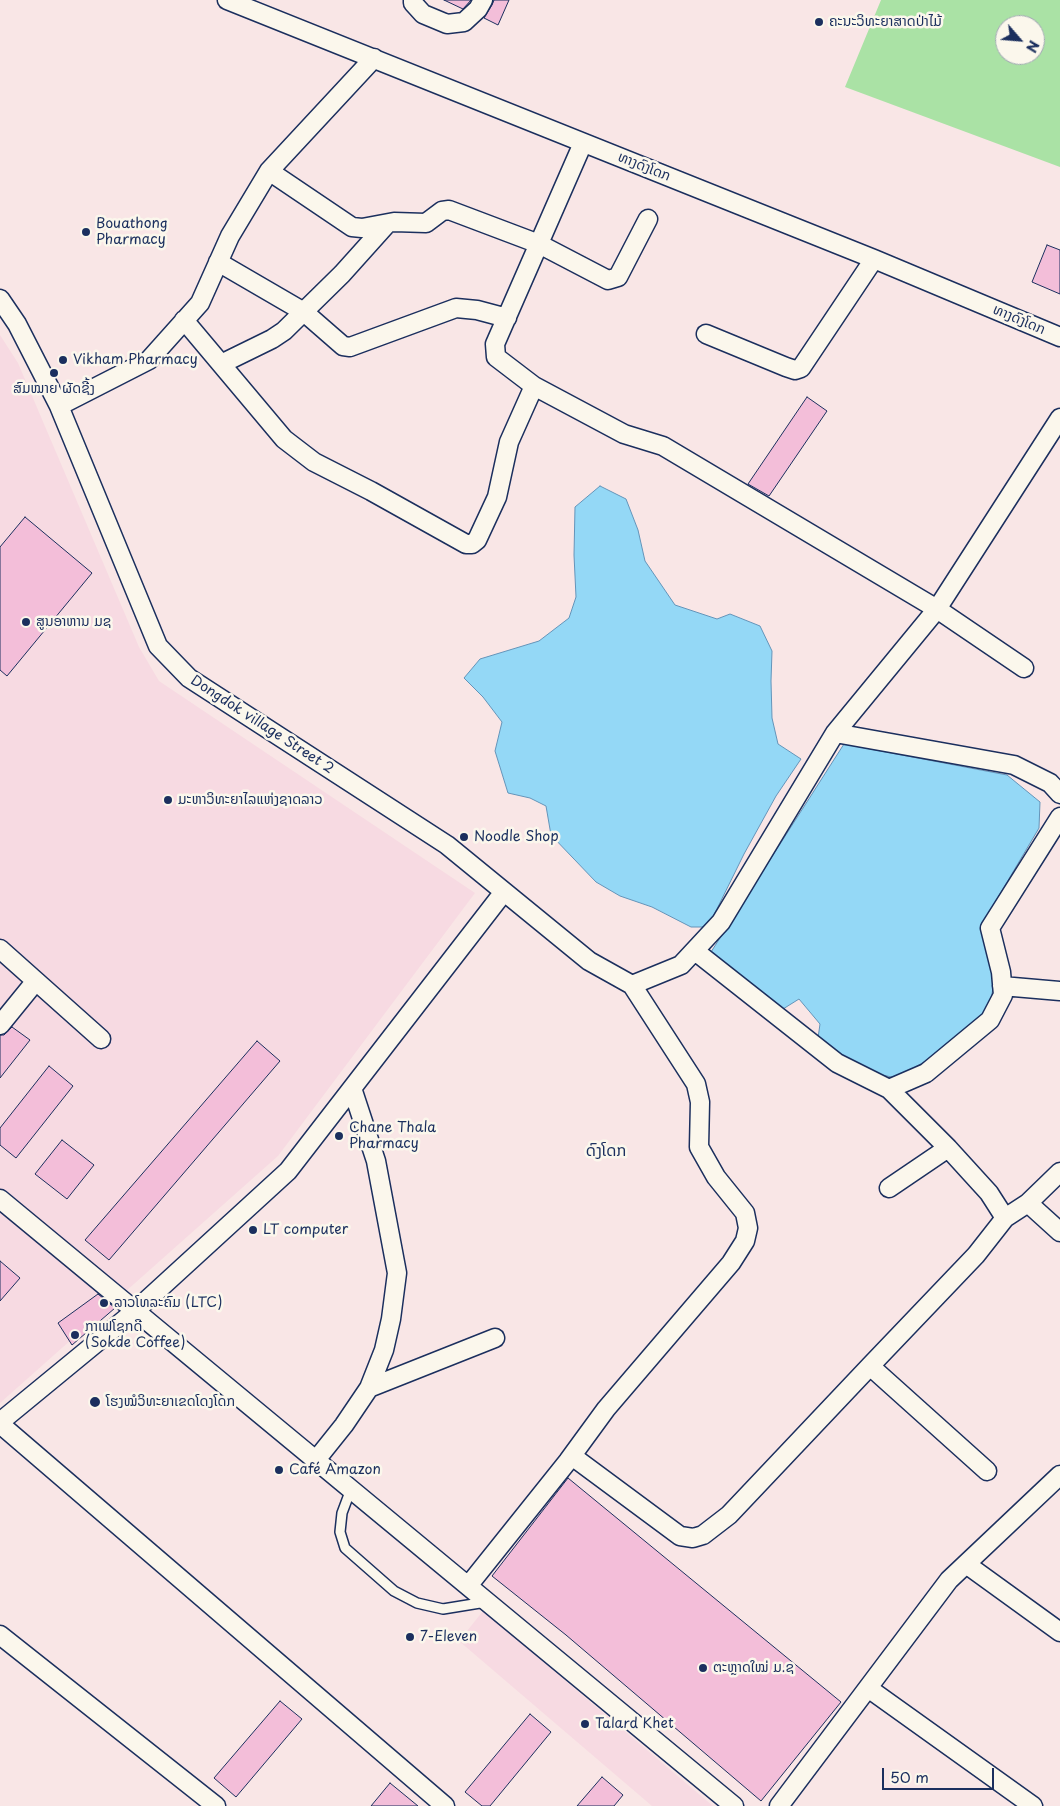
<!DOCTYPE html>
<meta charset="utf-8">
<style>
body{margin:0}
#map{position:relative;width:1060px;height:1806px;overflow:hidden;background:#f9e6e6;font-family:"Playpen Sans",sans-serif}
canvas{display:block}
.north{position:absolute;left:995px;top:15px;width:50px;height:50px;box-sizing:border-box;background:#fbf7ec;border:1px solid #a1a7b3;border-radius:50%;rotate:117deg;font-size:14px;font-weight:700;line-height:20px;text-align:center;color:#1b2f5e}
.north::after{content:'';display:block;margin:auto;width:18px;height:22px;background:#1b2f5e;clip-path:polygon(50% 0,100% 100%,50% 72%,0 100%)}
.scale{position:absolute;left:882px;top:1768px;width:112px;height:22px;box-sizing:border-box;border:2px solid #1b2f5e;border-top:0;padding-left:6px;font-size:15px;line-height:18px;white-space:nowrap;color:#1b2f5e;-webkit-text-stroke:4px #fbf7ec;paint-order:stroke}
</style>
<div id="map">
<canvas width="1060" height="1806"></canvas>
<div class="north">N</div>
<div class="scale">50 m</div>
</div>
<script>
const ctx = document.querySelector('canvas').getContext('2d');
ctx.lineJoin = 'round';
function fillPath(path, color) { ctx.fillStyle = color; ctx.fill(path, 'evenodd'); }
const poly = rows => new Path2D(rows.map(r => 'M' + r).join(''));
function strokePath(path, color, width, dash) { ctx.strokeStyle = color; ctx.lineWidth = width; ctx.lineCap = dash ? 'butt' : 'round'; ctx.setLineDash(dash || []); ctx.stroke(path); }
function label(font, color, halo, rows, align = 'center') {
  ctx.font = font + ' "Playpen Sans","Noto Sans Lao",sans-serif'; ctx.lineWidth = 5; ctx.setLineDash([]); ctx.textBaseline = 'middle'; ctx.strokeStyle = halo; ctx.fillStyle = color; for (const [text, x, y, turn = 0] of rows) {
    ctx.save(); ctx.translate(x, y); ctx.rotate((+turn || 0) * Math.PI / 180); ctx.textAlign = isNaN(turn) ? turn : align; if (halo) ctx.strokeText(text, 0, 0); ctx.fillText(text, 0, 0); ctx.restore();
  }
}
fillPath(poly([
 [0,335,18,363,139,647,159,681,475,893,278,1156,0,1403],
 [483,1611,713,1806,652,1806,459,1641]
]), '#f7dae2');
fillPath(poly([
 [881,0,1060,0,1060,167,845,87],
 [1005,25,1035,25,1035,55,1005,55]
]), '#aae2a5');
const water = poly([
 [600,486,626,499,638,530,645,561,675,605,717,619,730,614,760,626,772,651,771,681,772,718,778,744,801,759,776,796,744,854,708,927,691,927,652,907,620,896,596,882,551,835,546,806,530,798,508,793,495,751,502,722,483,697,464,678,480,659,539,641,569,618,576,597,574,555,575,507,600,486],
 [844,744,1007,775,1040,802,1039,828,981,926,995,978,989,1009,949,1047,897,1078,867,1072,818,1038,820,1024,799,999,783,1009,711,952,844,744]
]);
fillPath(water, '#94d8f6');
strokePath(water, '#6494b9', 1);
const building = poly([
 [444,0,471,0,463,9,444,0],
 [494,0,509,0,498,25,484,18,492,5,494,0],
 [1047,245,1060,250,1060,294,1032,282,1047,245],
 [807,397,827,411,769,496,748,484,807,397],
 [25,517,92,573,7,676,0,670,0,547,25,517],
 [12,1027,30,1040,0,1078,0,1035,4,1035,12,1027],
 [257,1041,280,1061,109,1260,85,1240,257,1041],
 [49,1066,73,1086,16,1158,0,1145,0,1128,49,1066],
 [62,1140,94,1165,67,1199,35,1174,62,1140],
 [0,1261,20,1278,0,1301,0,1261],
 [98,1294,115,1308,72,1345,58,1323,98,1294],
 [568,1478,841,1702,761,1801,566,1635,492,1576,568,1478],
 [280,1701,302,1719,236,1797,214,1778,280,1701],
 [530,1714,551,1732,490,1806,482,1806,465,1792,530,1714],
 [602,1777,623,1795,614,1806,577,1806,602,1777],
 [390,1783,418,1806,371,1806,390,1783]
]);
fillPath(building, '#f3bed9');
strokePath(building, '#1b2f5e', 1);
const service = poly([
 [351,1489,342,1513,340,1532,345,1548,394,1591,417,1603,443,1609,486,1602]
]);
const minor = poly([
 [227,0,874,259,1060,337],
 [413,0,413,3,423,14,447,24,464,22,478,9,483,0],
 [583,143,495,344,496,357,534,386,624,434,663,446,937,609,1024,668],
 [269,171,352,227,362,228,394,222,426,223,442,211,449,210,539,244,608,280,618,277,648,219],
 [218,262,304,312,343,346,350,347,456,308,477,310,507,318],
 [0,299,17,324,59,406,158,646,189,678,447,845,589,961,632,985],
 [184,320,284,439,314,462,371,491,466,544,472,544,477,540,497,497,509,442,534,386],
 [706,334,786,367,795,370,801,368,874,259],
 [221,364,272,339,284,331,342,274,386,225],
 [59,406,149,360,200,303,230,236,269,171,374,58],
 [835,733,1014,765,1050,783,1060,794],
 [0,949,101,1039],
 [695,951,837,1063,889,1089,948,1148,989,1193,1005,1218,1028,1203,1060,1172],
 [632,985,681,965,721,922,835,733,937,609,1060,418],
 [1002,986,1060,991],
 [0,1025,35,982],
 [889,1089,926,1073,990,1020,1003,995,1001,972,990,928,1060,817],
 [889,1188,948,1148],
 [0,1199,734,1806],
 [1028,1203,1060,1232],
 [870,1366,987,1471],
 [369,1388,495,1338],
 [0,1422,135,1311,288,1171,503,893],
 [0,1424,445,1806],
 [572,1456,680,1536,693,1538,703,1535,729,1515,870,1366,976,1255,1005,1218],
 [316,1460,344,1425,369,1388,384,1350,391,1319,397,1273,376,1161,352,1088],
 [966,1564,1060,1632],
 [468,1586,568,1461,606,1409,731,1263,745,1241,748,1228,745,1213,716,1177,699,1147,700,1102,696,1084,632,985],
 [0,1635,216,1806],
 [868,1688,1033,1806],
 [779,1806,949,1580,1060,1475]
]);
strokePath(service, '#1b2f5e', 12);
strokePath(minor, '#1b2f5e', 21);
strokePath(service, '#fbf7ec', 9);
strokePath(minor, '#fbf7ec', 18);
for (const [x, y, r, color] of [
 [819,22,5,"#1b2f5e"],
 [86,232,5,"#1b2f5e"],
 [63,360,5,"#1b2f5e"],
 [54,373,5,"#1b2f5e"],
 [26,622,5,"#1b2f5e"],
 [168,800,5,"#1b2f5e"],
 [464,837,5,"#1b2f5e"],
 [339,1136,5,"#1b2f5e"],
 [253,1230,5,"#1b2f5e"],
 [104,1303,5,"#1b2f5e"],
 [75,1335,5,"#1b2f5e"],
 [95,1402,6,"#1b2f5e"],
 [279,1470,5,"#1b2f5e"],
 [410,1637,5,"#1b2f5e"],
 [703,1668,5,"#1b2f5e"],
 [585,1724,5,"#1b2f5e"]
]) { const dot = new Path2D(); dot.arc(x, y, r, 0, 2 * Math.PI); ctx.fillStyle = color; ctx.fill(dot); strokePath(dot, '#fbf7ec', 2); }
label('14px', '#1b2f5e', '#fbf7ec', [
 ["ຄະນະວິທະຍາສາດປ່າໄມ້",829,22],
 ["Bouathong",96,224],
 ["Pharmacy",96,240],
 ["Vikham Pharmacy",73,360],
 ["ສົມໝາຍ ຜັດຊີ້ງ",54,389,"center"],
 ["ສູນອາຫານ ມຊ",36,622],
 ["ມະຫາວິທະຍາໄລແຫ່ງຊາດລາວ",178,800],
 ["Noodle Shop",474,837],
 ["Chane Thala",349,1128],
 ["Pharmacy",349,1144],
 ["LT computer",263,1230],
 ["ລາວໂທລະຄົມ (LTC)",114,1303],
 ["ກາເຟໂຊກດີ",85,1327],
 ["(Sokde Coffee)",85,1343],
 ["ໂຮງໝໍວິທະຍາເຂດໂດງໂດກ",106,1402],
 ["Café Amazon",289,1470],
 ["7-Eleven",420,1637],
 ["ຕະຫຼາດໃໝ່ ມ.ຊ",713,1668],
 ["Talard Khet",595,1724]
], 'left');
label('14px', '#1b2f5e', '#fbf7ec', [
 ["ທາງດົງໂດກ",644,167,22],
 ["ທາງດົງໂດກ",1019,320,23],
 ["Dongdok village Street 2",262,725,33]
]);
label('16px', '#1b2f5e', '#fbf7ec', [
 ["ດົງໂດກ",606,1152]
]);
</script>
